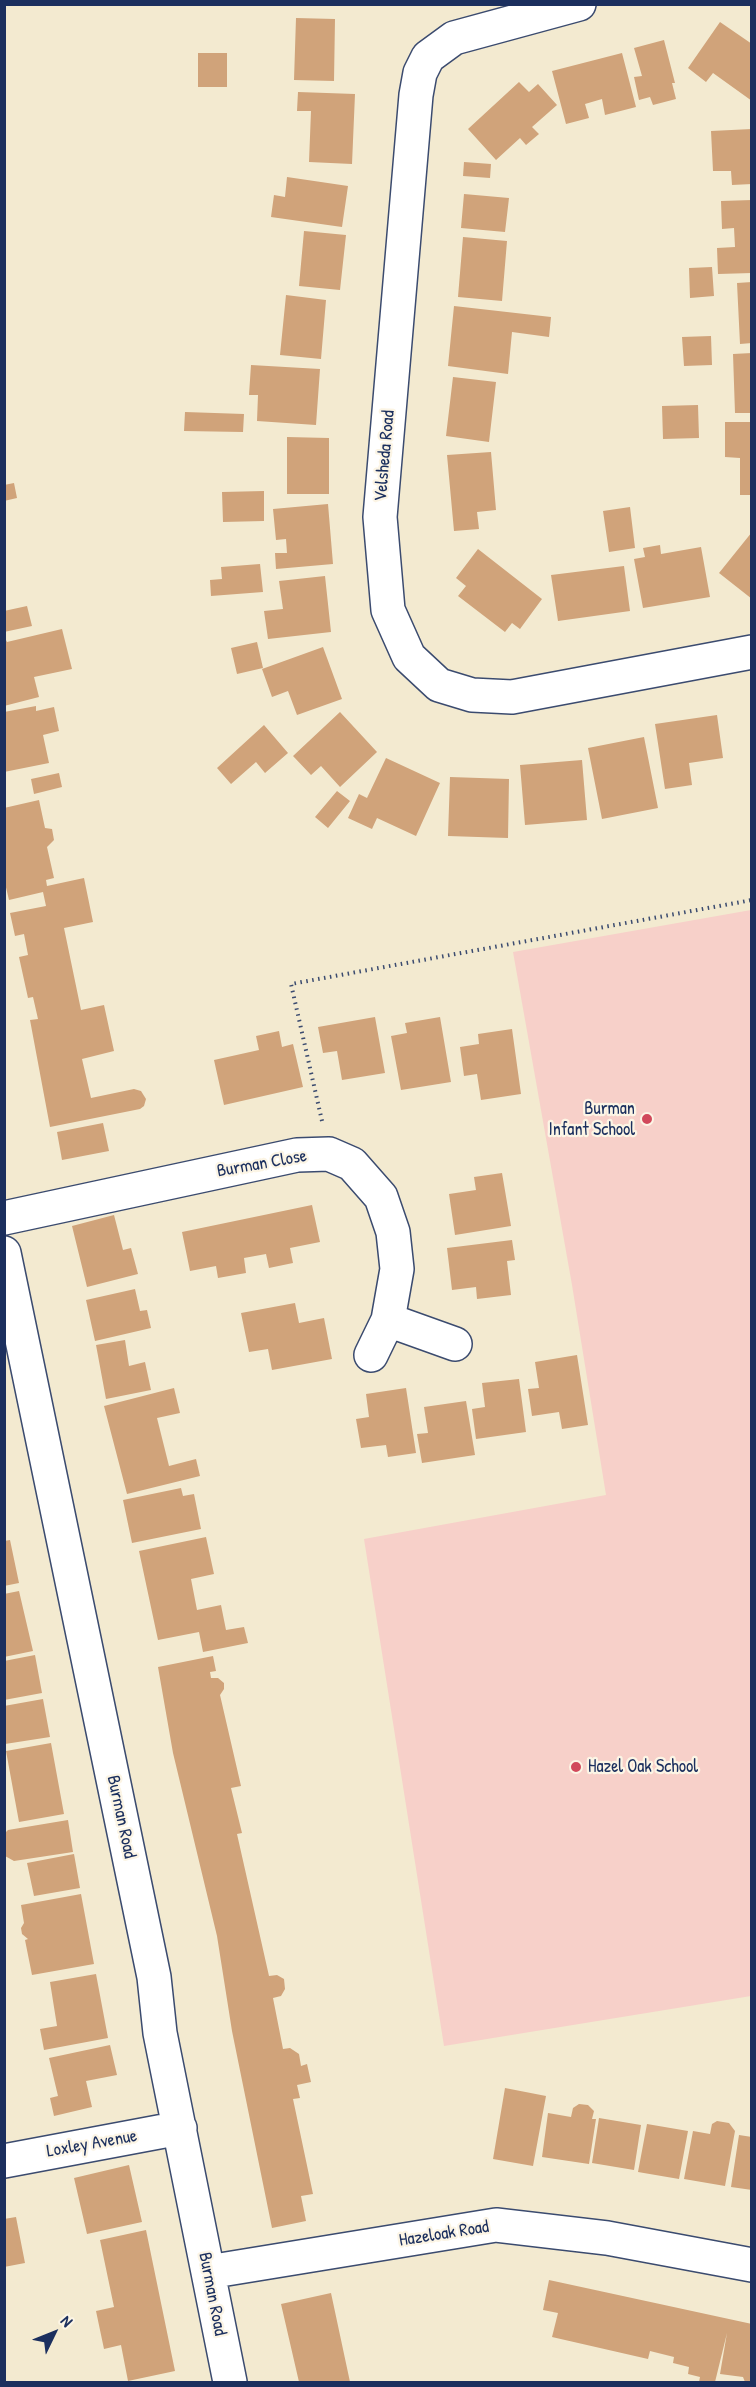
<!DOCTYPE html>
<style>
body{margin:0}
#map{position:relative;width:756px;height:2387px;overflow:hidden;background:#f3ead0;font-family:"Patrick Hand",sans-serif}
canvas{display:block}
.frame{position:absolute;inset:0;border:6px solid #1b2f5e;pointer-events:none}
.north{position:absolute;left:24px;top:2303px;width:60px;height:60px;-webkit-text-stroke:4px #fcf5e5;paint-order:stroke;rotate:47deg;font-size:16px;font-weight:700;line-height:24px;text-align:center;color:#1b2f5e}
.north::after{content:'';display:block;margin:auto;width:21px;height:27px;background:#1b2f5e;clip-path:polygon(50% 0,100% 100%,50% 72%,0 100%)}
</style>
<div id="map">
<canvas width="756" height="2387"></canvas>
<div class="frame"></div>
<div class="north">N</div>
</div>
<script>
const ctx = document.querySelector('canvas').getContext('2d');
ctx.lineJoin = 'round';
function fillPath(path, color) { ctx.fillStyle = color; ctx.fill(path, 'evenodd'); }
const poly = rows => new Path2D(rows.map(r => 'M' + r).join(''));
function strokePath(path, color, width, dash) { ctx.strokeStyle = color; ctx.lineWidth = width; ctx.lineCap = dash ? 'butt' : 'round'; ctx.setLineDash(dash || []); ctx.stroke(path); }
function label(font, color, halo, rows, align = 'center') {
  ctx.font = font + ' "Patrick Hand",sans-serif'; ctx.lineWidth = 4.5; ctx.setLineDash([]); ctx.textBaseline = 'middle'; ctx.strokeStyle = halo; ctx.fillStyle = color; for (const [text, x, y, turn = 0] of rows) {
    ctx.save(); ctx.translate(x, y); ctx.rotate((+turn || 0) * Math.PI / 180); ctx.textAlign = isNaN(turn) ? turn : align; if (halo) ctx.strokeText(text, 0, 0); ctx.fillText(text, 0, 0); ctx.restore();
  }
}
fillPath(poly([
 [751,910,751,1996,444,2046,364,1539,606,1495,572,1285,513,952]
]), '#f7d0c9');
fillPath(poly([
 [296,18,335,19,334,81,294,80],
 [720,22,752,44,752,101,713,73,706,82,688,68],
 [664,40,675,83,672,83,676,99,653,105,650,97,639,100,634,77,642,76,634,48],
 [198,53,227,53,227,87,198,87],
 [622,53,636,107,605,115,602,99,585,104,589,118,566,124,552,71],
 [519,82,529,92,538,84,557,105,532,127,539,134,526,145,520,138,496,160,468,129],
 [298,92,355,94,352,164,309,162,311,111,297,111],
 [752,129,752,184,732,185,731,171,713,171,711,131],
 [464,162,491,164,490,178,463,176],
 [287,177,348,186,342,227,271,217,274,195,285,197],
 [464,194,509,198,505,232,461,228],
 [752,200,752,273,718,274,717,248,735,247,734,228,722,229,721,201],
 [304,231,346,235,340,290,299,286],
 [463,237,507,241,502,301,458,297],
 [712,267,714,296,690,298,689,268],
 [752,282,752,343,740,344,737,283],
 [286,295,326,300,321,359,280,355],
 [454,306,551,317,549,337,512,332,508,374,448,366],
 [711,336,712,365,684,366,682,337],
 [752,353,752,413,735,413,733,354],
 [251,365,320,369,316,425,257,421,258,395,249,395],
 [453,377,496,382,489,442,446,436],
 [698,405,699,438,663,439,662,406],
 [185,412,244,414,243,432,184,431],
 [725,422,752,422,752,495,740,495,740,458,725,457],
 [287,437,329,438,329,494,287,494],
 [491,452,496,510,477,512,479,529,454,531,447,455],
 [14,483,17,498,4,501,4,485],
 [264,491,264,521,223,522,222,492],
 [328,504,333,564,276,569,275,553,287,553,286,539,276,540,273,509],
 [630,507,635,548,609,552,603,511],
 [752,532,752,599,719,573],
 [660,545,661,554,701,547,710,597,643,608,634,559,645,557,643,548],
 [478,549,542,599,520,629,512,623,505,632,458,596,466,586,456,578],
 [260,564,263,592,211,596,210,580,222,579,221,567],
 [624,566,630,611,558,621,551,575],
 [325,576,331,632,268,639,264,611,283,609,279,581],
 [27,606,32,626,4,632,4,611],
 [62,629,72,669,34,677,39,697,4,706,4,636,7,642],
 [257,642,263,668,237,674,231,648],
 [323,647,342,699,297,715,288,691,272,697,262,669],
 [36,706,36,711,54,707,59,731,43,735,49,763,4,772,4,712],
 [340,712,377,752,340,787,321,766,311,775,293,756],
 [717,715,723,758,689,763,692,785,665,789,655,724],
 [264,725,288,753,265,773,256,762,231,784,217,768],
 [644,737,658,808,602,819,588,748],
 [386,758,440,783,416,836,377,818,372,829,348,818,359,794,367,798],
 [582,760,587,820,525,825,520,765],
 [59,773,62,787,34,794,31,779],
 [450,777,509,779,508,838,448,836],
 [337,791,350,801,328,828,315,817],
 [39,800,45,828,52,829,54,840,47,847,54,878,46,880,47,886,84,878,93,922,64,928,81,1010,104,1005,114,1051,82,1059,91,1098,134,1089,141,1091,146,1099,144,1106,140,1109,50,1127,30,1020,38,1019,33,997,28,998,19,957,28,955,24,934,15,936,10,913,46,906,43,892,9,900,4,879,4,808],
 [375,1017,385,1073,342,1080,337,1051,323,1053,318,1027],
 [440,1017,451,1082,401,1090,391,1036,407,1033,405,1023],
 [512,1029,521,1094,481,1100,477,1074,464,1076,460,1047,479,1044,478,1034],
 [279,1031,282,1047,293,1044,303,1087,224,1105,214,1060,259,1050,256,1036],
 [103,1123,109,1151,62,1160,57,1132],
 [502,1173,511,1226,455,1235,449,1194,476,1190,474,1177],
 [312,1205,320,1242,290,1248,293,1263,269,1268,266,1254,244,1258,246,1273,218,1278,216,1266,190,1271,182,1232],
 [114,1215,123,1250,131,1248,138,1274,87,1287,72,1226],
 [512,1240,515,1260,507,1261,511,1295,477,1299,476,1287,452,1290,447,1248],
 [135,1289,140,1311,147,1310,151,1328,95,1341,86,1300],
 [295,1303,299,1323,324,1318,332,1359,272,1370,268,1349,249,1352,241,1313],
 [125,1340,129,1366,145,1362,151,1390,106,1399,96,1345],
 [577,1355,588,1425,562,1429,559,1412,532,1416,528,1389,539,1388,535,1362],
 [519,1379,526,1432,476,1439,472,1409,485,1407,482,1383],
 [174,1388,180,1413,157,1418,169,1466,196,1459,200,1476,127,1494,104,1406],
 [406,1388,416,1453,388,1457,386,1445,361,1448,356,1419,369,1417,366,1394],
 [466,1401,475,1455,422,1463,417,1434,428,1433,424,1407],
 [181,1488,183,1496,194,1494,201,1529,132,1543,123,1500],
 [206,1537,214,1574,191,1579,197,1610,221,1605,226,1630,244,1627,248,1643,203,1652,199,1632,158,1640,139,1551],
 [10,1540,19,1583,4,1586,4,1541],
 [19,1591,33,1651,4,1657,4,1594],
 [35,1655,42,1693,4,1700,4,1661],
 [213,1656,216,1671,210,1672,211,1678,218,1678,224,1683,224,1689,220,1695,241,1786,231,1788,242,1833,237,1834,269,1976,277,1975,284,1979,285,1989,281,1996,273,1998,283,2049,290,2048,299,2054,301,2066,307,2064,311,2082,297,2085,300,2098,293,2099,313,2194,301,2196,306,2221,272,2228,232,2031,217,1936,173,1753,158,1667],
 [43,1699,50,1737,5,1744,4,1706],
 [51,1743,64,1814,19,1822,6,1751],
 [68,1820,73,1852,14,1861,5,1856,4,1834,8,1830],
 [74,1854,80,1888,34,1896,27,1863],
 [81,1894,94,1964,32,1975,25,1940,28,1939,22,1934,21,1928,24,1923,21,1905],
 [96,1974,108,2038,44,2050,40,2029,57,2026,50,1982],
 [110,2045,117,2075,86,2081,92,2107,54,2116,50,2098,58,2096,49,2058],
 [505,2088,546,2096,533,2166,493,2159],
 [579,2104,588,2105,594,2111,592,2119,596,2119,589,2164,542,2157,548,2113,571,2117,573,2108],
 [599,2118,641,2125,634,2170,592,2163],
 [717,2121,729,2123,735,2131,725,2186,684,2179,693,2131,710,2134,712,2124],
 [647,2124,688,2131,679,2179,638,2172],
 [739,2135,752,2137,752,2190,731,2187],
 [129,2165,142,2222,87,2234,74,2178],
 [16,2217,25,2263,4,2267,4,2219],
 [146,2230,175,2371,128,2381,121,2345,104,2349,96,2311,114,2307,100,2240],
 [549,2280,752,2324,752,2382,745,2382,743,2377,720,2374,727,2333,715,2382,699,2382,700,2377,688,2374,689,2367,673,2363,674,2357,650,2351,648,2359,552,2337,558,2313,543,2310],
 [331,2293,350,2382,299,2382,281,2304]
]), '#d0a37a');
const minor = poly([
 [579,4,454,38,428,57,420,73,416,95,380,517,388,610,409,657,439,685,472,695,512,697,752,652],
 [4,1218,297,1155,329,1154,352,1164,381,1197,393,1232,397,1269,388,1320,371,1355],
 [4,1253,154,1977,160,2033,230,2382],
 [388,1320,455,1344],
 [4,2161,180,2128],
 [208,2272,496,2225,607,2238,752,2265]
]);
strokePath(minor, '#3b4b6f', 36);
strokePath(poly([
 [322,1121,291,984,752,900]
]), '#3b4b6f', 4, [1.5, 4.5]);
strokePath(minor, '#fff', 33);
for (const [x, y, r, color] of [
 [647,1119,6,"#d1495b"],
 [576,1767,6,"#d1495b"]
]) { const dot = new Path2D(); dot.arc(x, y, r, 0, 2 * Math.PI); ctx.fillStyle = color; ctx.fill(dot); strokePath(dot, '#fcf5e5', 2); }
label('18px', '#1b2f5e', '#fcf5e5', [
 ["Velsheda Road",385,456,-85],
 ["Burman Close",262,1164,-10],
 ["Burman Road",121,1817,78],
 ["Loxley Avenue",92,2144,-10],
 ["Hazeloak Road",444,2234,-9],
 ["Burman Road",212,2294,79]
]);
label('18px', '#1b2f5e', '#fcf5e5', [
 ["Burman",635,1109],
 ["Infant School",635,1130],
 ["Hazel Oak School",588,1767,"left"]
], 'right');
</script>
